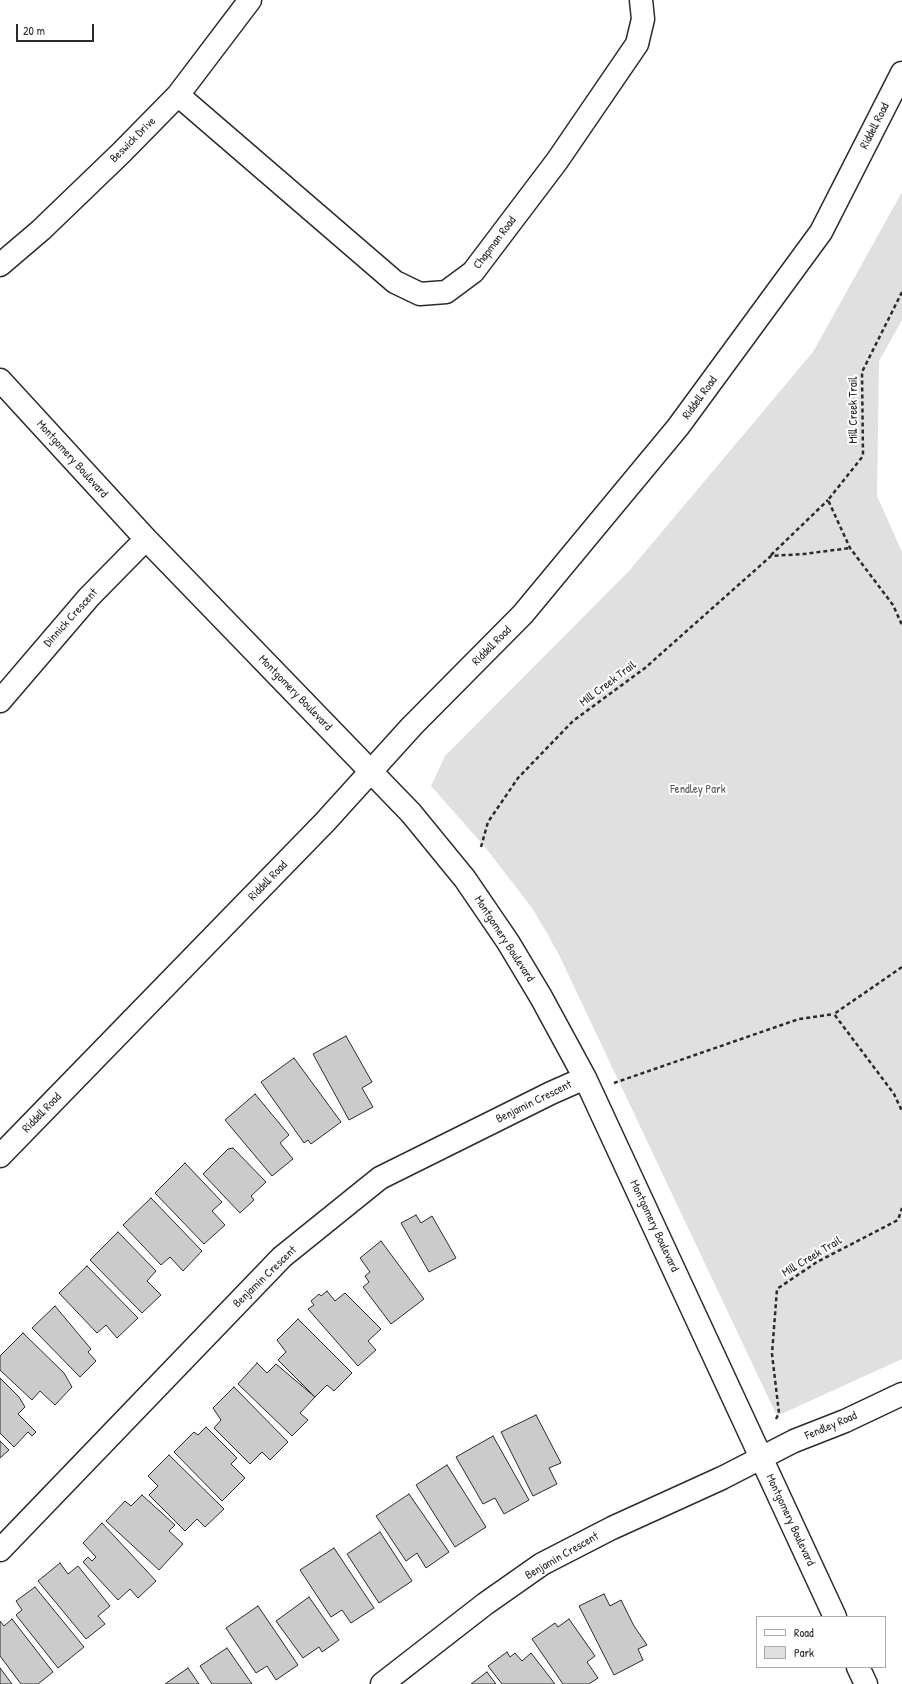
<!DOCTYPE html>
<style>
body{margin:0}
#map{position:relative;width:902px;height:1684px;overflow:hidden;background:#fff;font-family:"Patrick Hand",sans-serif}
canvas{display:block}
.legend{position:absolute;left:756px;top:1616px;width:130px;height:52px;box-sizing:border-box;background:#fff;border:1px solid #aaa;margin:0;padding:5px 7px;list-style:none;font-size:12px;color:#2b2b2b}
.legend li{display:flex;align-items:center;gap:8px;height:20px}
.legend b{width:20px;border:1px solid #aaa}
.scale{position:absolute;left:16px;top:24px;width:78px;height:18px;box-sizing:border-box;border:2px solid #2b2b2b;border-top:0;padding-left:5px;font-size:12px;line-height:14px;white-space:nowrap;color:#2b2b2b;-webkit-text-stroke:3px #fff;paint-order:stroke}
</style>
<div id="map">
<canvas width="902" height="1684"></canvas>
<ul class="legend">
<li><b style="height:5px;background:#fff"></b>Road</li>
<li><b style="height:11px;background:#e0e0e0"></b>Park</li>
</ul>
<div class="scale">20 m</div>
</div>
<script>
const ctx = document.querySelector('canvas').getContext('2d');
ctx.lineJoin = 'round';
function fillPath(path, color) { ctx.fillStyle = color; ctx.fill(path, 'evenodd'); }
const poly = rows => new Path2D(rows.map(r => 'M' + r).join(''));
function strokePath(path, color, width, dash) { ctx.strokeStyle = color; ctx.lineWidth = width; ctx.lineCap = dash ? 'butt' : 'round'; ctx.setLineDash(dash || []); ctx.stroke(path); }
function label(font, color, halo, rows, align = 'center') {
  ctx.font = font + ' "Patrick Hand",sans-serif'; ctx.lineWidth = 4; ctx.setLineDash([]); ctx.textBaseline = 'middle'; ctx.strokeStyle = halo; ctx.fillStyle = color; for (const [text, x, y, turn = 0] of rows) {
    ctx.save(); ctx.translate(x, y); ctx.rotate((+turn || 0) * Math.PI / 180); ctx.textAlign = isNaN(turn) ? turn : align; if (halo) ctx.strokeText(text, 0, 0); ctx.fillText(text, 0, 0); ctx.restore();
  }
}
fillPath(poly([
 [902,192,902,320,879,361,877,496,902,552,902,1359,777,1416,560,957,547,933,532,908,485,847,431,786,445,756,629,571,813,352]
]), '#e0e0e0');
const building = poly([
 [346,1036,372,1082,362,1088,373,1107,349,1120,313,1054,346,1036],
 [294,1058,341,1122,311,1144,308,1140,304,1143,261,1082,294,1058],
 [255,1094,289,1135,280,1143,293,1159,272,1176,225,1120,255,1094],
 [233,1148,266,1182,251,1196,254,1200,240,1213,203,1174,228,1149,233,1148],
 [185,1163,222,1202,212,1211,225,1225,204,1244,155,1193,185,1163],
 [151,1198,202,1251,183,1271,170,1257,161,1265,123,1225,151,1198],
 [416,1215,421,1223,432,1216,456,1258,429,1272,401,1223,416,1215],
 [118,1232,156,1271,147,1281,161,1295,142,1313,90,1260,118,1232],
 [381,1241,424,1299,391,1324,363,1287,369,1282,365,1276,370,1272,360,1258,381,1241],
 [87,1266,138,1318,117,1338,106,1325,97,1333,59,1293,87,1266],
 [327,1291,335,1301,345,1293,381,1329,368,1341,376,1350,358,1366,308,1309,314,1305,311,1301,319,1294,321,1296,327,1291],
 [55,1306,91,1349,88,1352,96,1361,80,1377,32,1328,55,1306],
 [298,1319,352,1373,334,1391,327,1385,315,1397,278,1360,286,1352,277,1340,298,1319],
 [23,1333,64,1373,72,1387,55,1405,40,1391,32,1400,0,1370,0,1356,23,1333],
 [257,1363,267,1373,276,1364,315,1397,300,1413,308,1420,292,1436,238,1384,257,1363],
 [0,1378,19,1397,25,1407,18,1414,36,1432,32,1436,28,1432,14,1447,0,1433,0,1378],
 [234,1387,288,1442,270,1460,262,1452,250,1464,214,1428,221,1420,213,1408,234,1387],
 [536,1415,561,1463,549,1468,557,1484,533,1496,501,1432,536,1415],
 [206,1427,237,1458,231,1464,245,1478,222,1501,174,1452,194,1432,198,1435,206,1427],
 [493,1436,529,1500,504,1514,495,1498,483,1504,456,1457,493,1436],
 [0,1441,9,1450,0,1458,0,1441],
 [169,1455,224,1509,205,1527,197,1519,185,1531,149,1495,158,1486,148,1476,169,1455],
 [447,1465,486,1527,455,1547,416,1485,447,1465],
 [409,1494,449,1552,426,1568,417,1553,406,1561,376,1516,409,1494],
 [142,1495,175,1525,169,1531,183,1544,159,1570,106,1521,125,1501,131,1506,142,1495],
 [102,1523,156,1581,138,1598,130,1589,118,1600,83,1562,88,1557,92,1561,96,1557,83,1543,102,1523],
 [380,1532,412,1581,379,1603,347,1554,380,1532],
 [334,1548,374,1608,351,1623,342,1610,331,1617,300,1570,334,1548],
 [60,1563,68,1574,78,1566,110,1606,98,1616,105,1624,86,1639,38,1581,60,1563],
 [35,1587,84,1647,58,1668,16,1615,22,1610,16,1601,35,1587],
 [604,1594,610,1606,621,1600,634,1626,647,1645,638,1649,643,1660,614,1675,579,1606,604,1594],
 [309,1597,339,1640,322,1652,319,1647,303,1658,276,1621,309,1597],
 [258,1606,298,1665,276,1680,267,1666,256,1673,226,1628,258,1606],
 [12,1619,53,1672,38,1684,21,1684,0,1656,0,1621,4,1626,12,1619],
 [569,1619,595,1656,587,1662,598,1678,589,1684,563,1684,532,1639,555,1623,558,1627,569,1619],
 [227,1648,252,1684,212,1684,200,1666,227,1648],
 [507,1652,510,1657,515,1653,522,1661,531,1653,555,1684,502,1684,488,1666,507,1652],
 [0,1668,12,1684,0,1684,0,1668],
 [188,1668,199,1684,165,1684,188,1668],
 [487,1672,496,1684,471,1684,487,1672]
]);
fillPath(building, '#cbcbcb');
strokePath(building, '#2b2b2b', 1);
const minor = poly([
 [178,95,395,282,420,294,446,292,473,272,557,161,637,44,643,19,641,0],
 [0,265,41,230,121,153,178,95,250,0],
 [0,380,146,539,411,813,465,879,508,942,541,997,585,1078,835,1617],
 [0,701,89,597,146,539],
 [0,1550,282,1257,380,1178,551,1093,585,1078],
 [858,1667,866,1684],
 [382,1684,485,1604,542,1564,612,1528,722,1478,794,1441,845,1421,902,1394]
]);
const primary = poly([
 [0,1156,325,822,412,726,523,614,678,427,821,232,902,73]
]);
strokePath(minor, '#2b2b2b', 25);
strokePath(primary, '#2b2b2b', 25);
strokePath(poly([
 [902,292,862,372,863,456,828,500,850,548,893,605,902,625],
 [771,555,828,500],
 [481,847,488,822,518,778,573,721,645,668,771,556,804,554,850,548],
 [902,967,834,1014,894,1094,902,1111],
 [614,1083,799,1019,834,1014],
 [776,1419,779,1413,772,1354,777,1289,817,1262,898,1220,902,1208]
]), '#2b2b2b', 2.5, [4, 3]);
strokePath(minor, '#fff', 22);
strokePath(primary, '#fff', 22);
label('12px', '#2b2b2b', '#fff', [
 ["Riddell Road",875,126,-63],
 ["Beswick Drive",133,140,-45],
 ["Chapman Road",495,243,-53],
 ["Riddell Road",700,398,-54],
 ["Mill Creek Trail",854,410,-90],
 ["Montgomery Boulevard",72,459,48],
 ["Dinnick Crescent",71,618,-48],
 ["Riddell Road",492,646,-45],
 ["Mill Creek Trail",608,684,-37],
 ["Montgomery Boulevard",295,693,46],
 ["Riddell Road",268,881,-46],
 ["Montgomery Boulevard",504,939,57],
 ["Benjamin Crescent",534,1102,-26],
 ["Riddell Road",42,1113,-46],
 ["Montgomery Boulevard",654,1226,65],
 ["Mill Creek Trail",812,1257,-31],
 ["Benjamin Crescent",265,1277,-44],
 ["Fendley Road",831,1426,-23],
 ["Montgomery Boulevard",790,1520,65],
 ["Benjamin Crescent",562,1556,-30]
]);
label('12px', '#585858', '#fff', [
 ["Fendley Park",698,790]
]);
</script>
